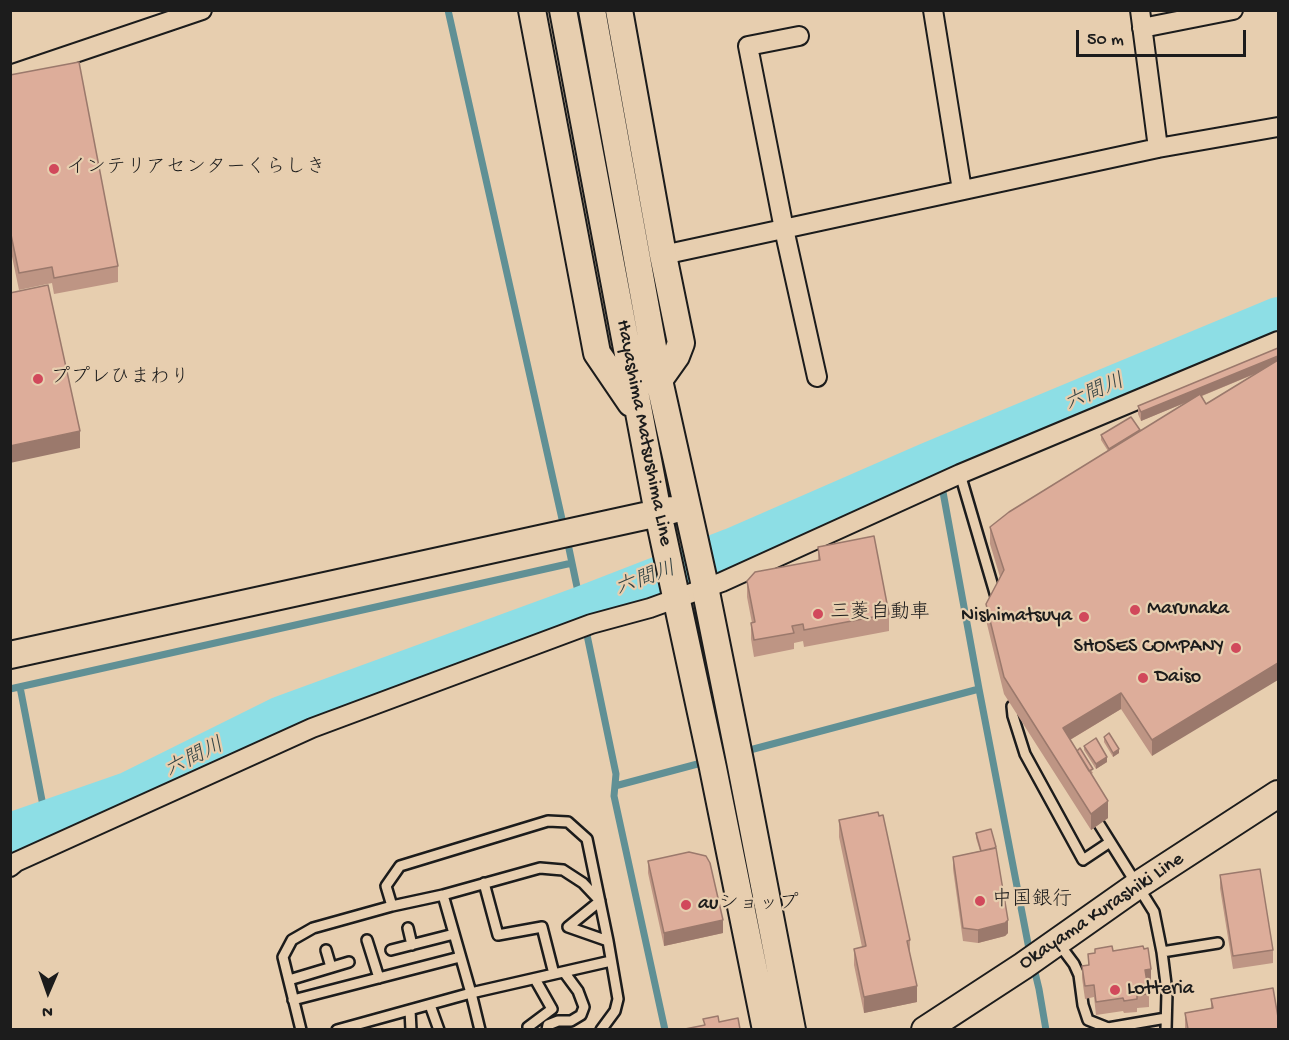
<!DOCTYPE html>
<meta charset="utf-8">
<style>
body{margin:0}
#map{position:relative;width:1289px;height:1040px;overflow:hidden;background:#e7ceaf;font-family:"Gochi Hand",sans-serif}
canvas{display:block}
.frame{position:absolute;inset:0;border:12px solid #1c1c1c;pointer-events:none}
.north{position:absolute;left:18px;top:962px;width:60px;height:60px;-webkit-text-stroke:4px #e7ceaf;paint-order:stroke;rotate:182deg;font-size:16px;font-weight:700;line-height:24px;text-align:center;color:#1c1c1c}
.north::after{content:'';display:block;margin:auto;width:21px;height:27px;background:#1c1c1c;clip-path:polygon(50% 0,100% 100%,50% 72%,0 100%)}
.scale{position:absolute;left:1076px;top:30px;width:170px;height:27px;box-sizing:border-box;border:3px solid #1c1c1c;border-top:0;padding-left:8px;font-size:18px;line-height:21px;white-space:nowrap;color:#1c1c1c;-webkit-text-stroke:4px #e7ceaf;paint-order:stroke}
</style>
<div id="map">
<canvas width="1289" height="1040"></canvas>
<div class="frame"></div>
<div class="north">N</div>
<div class="scale">50 m</div>
</div>
<script>
const ctx = document.querySelector('canvas').getContext('2d');
ctx.lineJoin = 'round';
const poly = rows => new Path2D(rows.map(r => 'M' + r).join(''));
function strokePath(path, color, width, dash) { ctx.strokeStyle = color; ctx.lineWidth = width; ctx.lineCap = dash ? 'butt' : 'round'; ctx.setLineDash(dash || []); ctx.stroke(path); }
function fillPath(path, color) { ctx.fillStyle = color; ctx.fill(path, 'evenodd'); }
function label(font, color, halo, rows, align = 'center') {
  ctx.font = font + ' "Gochi Hand","Klee One",sans-serif'; ctx.lineWidth = 4.5; ctx.setLineDash([]); ctx.textBaseline = 'middle'; ctx.strokeStyle = halo; ctx.fillStyle = color; for (const [text, x, y, turn = 0] of rows) {
    ctx.save(); ctx.translate(x, y); ctx.rotate((+turn || 0) * Math.PI / 180); ctx.textAlign = isNaN(turn) ? turn : align; if (halo) ctx.strokeText(text, 0, 0); ctx.fillText(text, 0, 0); ctx.restore();
  }
}
strokePath(poly([
 [448,10,564,528],
 [929,462,934,473],
 [943,492,979,689,1030,954],
 [567,539,616,774,614,796,665,1030],
 [20,687,46,821],
 [10,689,572,563],
 [716,759,979,689],
 [615,786,705,762],
 [1033,964,1039,989,1046,1030]
]), '#609095', 7);
strokePath(poly([
 [10,833,128,792,281,716,582,606,732,548,929,462,1278,317]
]), '#8ddee5', 40);
const lane = poly([
 [960,474,997,600],
 [1012,706,1013,716,1025,754,1083,860,1110,842],
 [1099,824,1154,912,1162,952,1167,992,1166,1030],
 [484,883,498,935,542,927,554,974],
 [443,895,471,993,480,1030],
 [392,906,443,895,540,868,563,870,583,883,600,901,568,927,608,941],
 [408,928,412,945],
 [367,940,379,978],
 [1059,944,1074,964,1079,975,1083,1005,1088,1020,1108,1028,1166,1018],
 [326,950,331,967],
 [391,950,454,934],
 [1162,952,1218,943],
 [289,980,349,962],
 [293,1000,460,957],
 [430,1005,439,1030],
 [410,1010,411,1030],
 [301,1030,283,957,292,940,313,928,392,906,386,886,400,866,548,821,568,822,587,839,608,941,618,999,615,1011,601,1030],
 [337,1030,471,993,611,961],
 [529,1030,528,1027,552,1009,535,979],
 [547,1030,548,1025,558,1021,571,1021,581,1015,584,1007,578,991,564,972]
]);
const street = poly([
 [933,10,962,190],
 [1140,10,1158,148],
 [1142,28,1233,10],
 [799,36,748,46,784,229,817,377],
 [10,75,202,10],
 [663,255,1158,148,1278,127],
 [10,867,16,862,312,728,591,624,650,608,722,582,960,474,1278,341]
]);
const secondary = poly([
 [532,10,597,353,631,403],
 [563,10,658,513,713,768,766,1030],
 [592,10,659,380,703,577,740,761,792,1030],
 [619,10,663,255,681,343,676,356,659,380],
 [10,655,672,510],
 [925,1030,1023,966,1138,885,1278,794]
]);
strokePath(lane, '#1c1c1c', 14);
strokePath(street, '#1c1c1c', 22);
strokePath(secondary, '#1c1c1c', 30);
strokePath(lane, '#e7ceaf', 9);
strokePath(street, '#e7ceaf', 18);
strokePath(secondary, '#e7ceaf', 26);
fillPath(poly([
 [10,75,118,266,118,282,54,294,52,283,19,290,10,247],
 [1278,348,1152,756,1121,709,1070,740,1093,773,1091,774,1108,818,1091,830,1004,694,986,620,986,604,1000,577,990,544,990,527,1108,451,1101,440,1101,435,1140,431,1187,402,1141,421,1138,414,1138,406],
 [1257,373,1206,404,1202,396],
 [818,547,889,614,889,631,804,647,803,641,794,643,794,649,754,657,751,639,751,623,752,623,747,597,747,581,818,560],
 [1104,737,1119,753,1113,757,1104,742],
 [1084,746,1107,762,1096,769,1084,750],
 [839,820,910,940,910,957,917,1002,864,1013,854,965,854,949,862,947,839,837],
 [976,833,1008,933,1005,936,978,943,963,941,953,869,953,857,980,851,976,838],
 [648,861,723,933,664,946,648,873],
 [1220,875,1273,950,1273,963,1233,969,1220,888],
 [1095,949,1113,951,1151,981,1147,982,1149,994,1149,1007,1137,1008,1137,1012,1124,1013,1123,1011,1096,1015,1094,997,1085,999,1082,978,1082,966,1088,965,1088,954,1095,953],
 [1211,999,1278,1029,1185,1029,1185,1013,1211,1008]
]), '#be9584');
fillPath(poly([
 [1278,356,1278,364,1141,421,1141,412],
 [80,431,80,448,10,463,10,446],
 [1278,663,1278,680,1152,756,1152,740],
 [1121,693,1121,709,1063,744,1063,728],
 [1119,749,1119,753,1113,757,1113,753],
 [1107,757,1107,762,1096,769,1096,764],
 [1108,801,1108,818,1091,830,1091,814],
 [723,920,723,933,664,946,664,933],
 [1008,920,1008,933,1005,936,978,943,978,930],
 [1151,969,1151,981,1145,983,1145,970],
 [917,986,917,1002,864,1013,864,997]
]), '#9b796c');
const building = poly([
 [79,62,118,266,54,278,52,267,19,273,10,230,10,75,79,62],
 [48,285,80,431,10,446,10,293,48,285],
 [1278,348,1278,356,1141,412,1138,406,1278,348],
 [1278,360,1278,663,1152,740,1121,693,1063,728,1108,801,1091,814,1004,677,986,604,1004,570,990,527,1009,512,1200,394,1206,404,1278,360],
 [1131,417,1140,430,1109,449,1101,435,1131,417],
 [874,536,889,614,804,630,803,624,792,626,794,633,754,640,751,623,755,622,747,581,755,572,820,560,818,547,874,536],
 [1109,733,1119,749,1113,753,1104,737,1109,733],
 [1096,738,1107,757,1096,764,1084,746,1096,738],
 [1080,748,1093,769,1089,771,1077,751,1080,748],
 [878,812,879,816,883,815,910,940,907,941,917,986,864,997,854,949,866,946,839,820,878,812],
 [991,829,996,847,994,848,981,851,976,833,991,829],
 [996,848,1008,920,1005,923,978,930,963,928,953,857,996,848],
 [689,852,706,856,710,863,723,920,664,933,648,861,689,852],
 [1260,869,1273,950,1233,956,1220,875,1260,869],
 [1112,946,1113,951,1143,946,1144,949,1148,948,1151,969,1145,970,1149,994,1137,995,1137,999,1124,1001,1123,998,1096,1002,1094,985,1085,986,1082,966,1089,965,1088,954,1095,953,1095,949,1112,946],
 [1273,988,1278,1017,1278,1029,1188,1029,1185,1013,1213,1008,1211,999,1273,988],
 [718,1016,719,1022,738,1018,740,1029,685,1029,705,1025,703,1019,718,1016]
]);
fillPath(building, '#ddad9a');
strokePath(building, '#9b796c', 1.5);
for (const [x, y, r, color] of [
 [54,169,6,"#d1495b"],
 [38,379,6,"#d1495b"],
 [1135,610,6,"#d1495b"],
 [818,614,6,"#d1495b"],
 [1084,617,6,"#d1495b"],
 [1236,648,6,"#d1495b"],
 [1143,678,6,"#d1495b"],
 [980,901,6,"#d1495b"],
 [686,905,6,"#d1495b"],
 [1115,990,6,"#d1495b"]
]) { const dot = new Path2D(); dot.arc(x, y, r, 0, 2 * Math.PI); ctx.fillStyle = color; ctx.fill(dot); strokePath(dot, '#e7ceaf', 2); }
label('20px', '#1c1c1c', '#e7ceaf', [
 ["インテリアセンターくらしき",66,169],
 ["ププレひまわり",50,379],
 ["Marunaka",1147,610],
 ["三菱自動車",830,614],
 ["Nishimatsuya",1072,617,"right"],
 ["SHOSES COMPANY",1224,648,"right"],
 ["Daiso",1155,678],
 ["中国銀行",992,901],
 ["auショップ",698,905],
 ["Lotteria",1127,990]
], 'left');
label('20px', '#1c1c1c', '#e7ceaf', [
 ["Hayashima Matsushima Line",643,433,79],
 ["Okayama Kurashiki Line",1102,912,-34]
]);
label('italic 21px', '#334344', '#e7ceaf', [
 ["六間川",1095,394,-23],
 ["六間川",646,580,-20],
 ["六間川",195,759,-26]
]);
</script>
